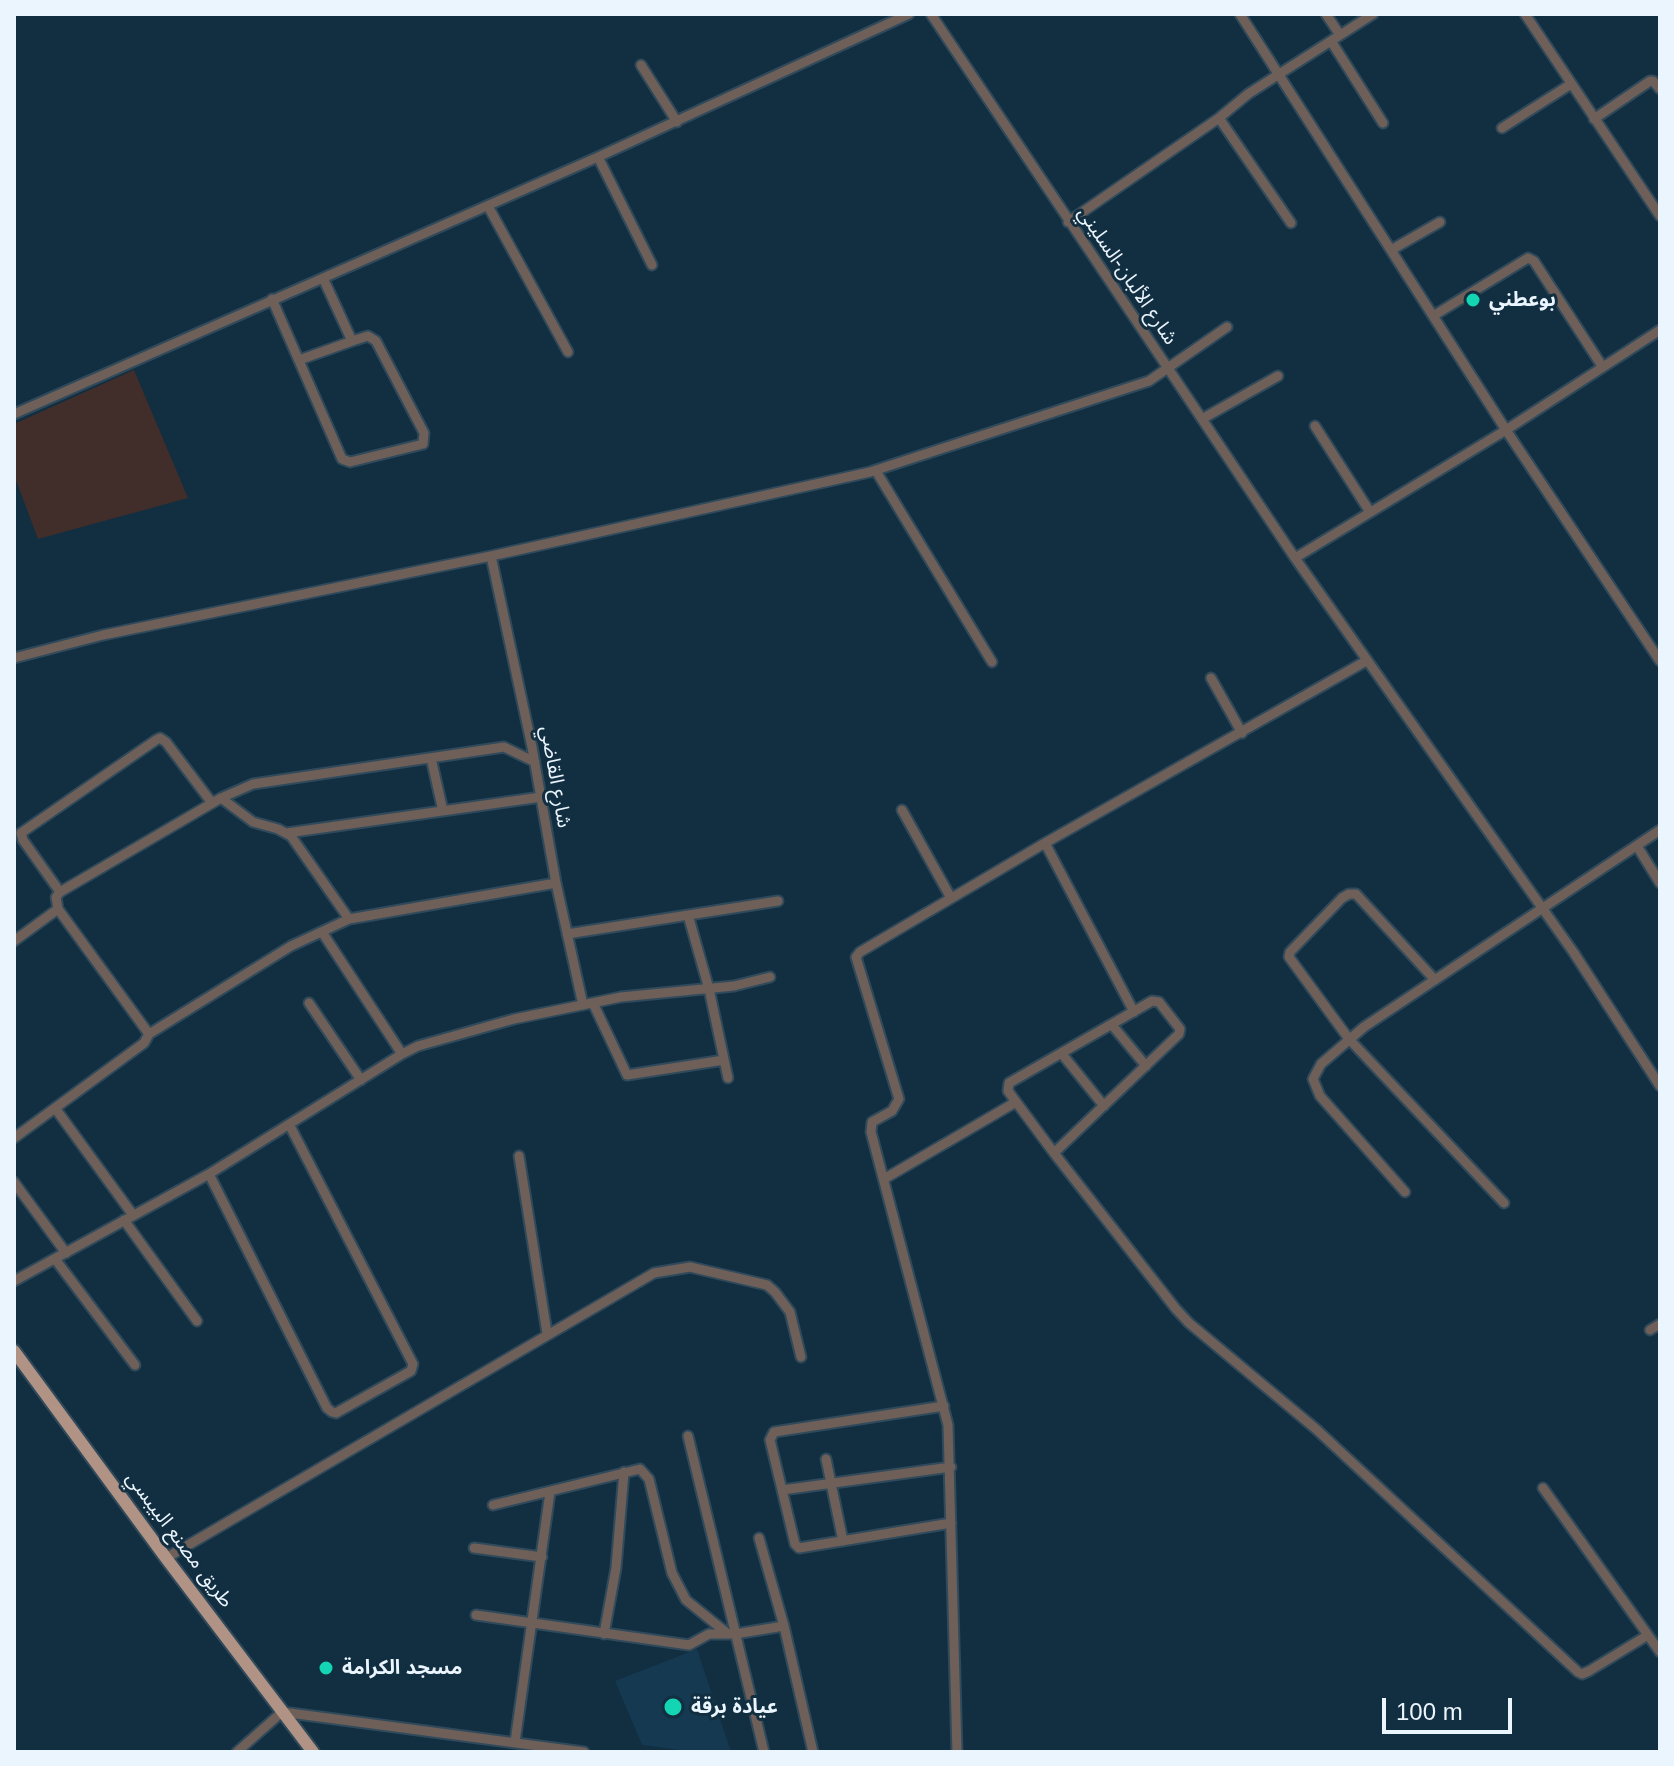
<!DOCTYPE html>
<meta charset="utf-8">
<style>
body{margin:0}
#map{position:relative;width:1674px;height:1766px;overflow:hidden;background:#122e41;font-family:Helvetica,sans-serif}
canvas{display:block}
.frame{position:absolute;inset:0;border:16px solid #ebf5fd;pointer-events:none}
.scale{position:absolute;left:1382px;top:1698px;width:130px;height:36px;box-sizing:border-box;border:4px solid #ebf5fd;border-top:0;padding-left:10px;font-size:24px;line-height:28px;white-space:nowrap;color:#ebf5fd;-webkit-text-stroke:6px #122e41;paint-order:stroke}
</style>
<div id="map">
<canvas width="1674" height="1766"></canvas>
<div class="frame"></div>
<div class="scale">100 m</div>
</div>
<script>
const ctx = document.querySelector('canvas').getContext('2d');
ctx.lineJoin = 'round';
function fillPath(path, color) { ctx.fillStyle = color; ctx.fill(path, 'evenodd'); }
const poly = rows => new Path2D(rows.map(r => 'M' + r).join(''));
function strokePath(path, color, width, dash) { ctx.strokeStyle = color; ctx.lineWidth = width; ctx.lineCap = dash ? 'butt' : 'round'; ctx.setLineDash(dash || []); ctx.stroke(path); }
function label(font, color, halo, rows, align = 'center') {
  ctx.font = font + ' Helvetica,"Noto Sans Arabic",sans-serif'; ctx.lineWidth = 6; ctx.setLineDash([]); ctx.textBaseline = 'middle'; ctx.strokeStyle = halo; ctx.fillStyle = color; for (const [text, x, y, turn = 0] of rows) {
    ctx.save(); ctx.translate(x, y); ctx.rotate((+turn || 0) * Math.PI / 180); ctx.textAlign = isNaN(turn) ? turn : align; if (halo) ctx.strokeText(text, 0, 0); ctx.fillText(text, 0, 0); ctx.restore();
  }
}
fillPath(poly([
 [697,1649,731,1752,695,1752,642,1745,615,1681]
]), '#153951');
fillPath(poly([
 [134,370,188,498,38,539,14,475,14,424]
]), '#412d29');
const minor = poly([
 [931,14,1295,558],
 [1240,14,1506,430,1660,661],
 [1326,14,1340,35],
 [1525,14,1660,216],
 [1331,41,1383,123],
 [641,65,677,122],
 [1219,118,1291,223],
 [1594,119,1650,81,1653,81,1660,89],
 [1502,128,1571,84],
 [598,157,652,265],
 [488,206,568,352],
 [1068,222,1219,118,1248,94,1373,14],
 [1391,250,1440,222],
 [323,278,352,341,368,336,376,341,424,433,423,444],
 [272,299,342,459,350,462,423,444],
 [1433,316,1528,258,1534,261,1602,366],
 [1660,330,1506,430,1295,558,1574,953,1660,1086],
 [299,360,358,339],
 [14,414,598,157,909,14],
 [1202,419,1278,376],
 [1315,426,1370,512],
 [876,471,992,662],
 [491,556,532,747,556,883,583,1005],
 [14,658,103,635,491,556,870,472,1149,381,1227,327],
 [1211,678,1242,733],
 [431,758,443,811],
 [221,798,253,822,278,829,291,836,349,919],
 [902,810,951,898],
 [287,833,541,797],
 [1045,843,1134,1012],
 [1637,846,1660,883],
 [60,892,23,840,21,833,156,740,160,738,166,742,212,803],
 [688,915,709,989,728,1078],
 [567,934,778,901],
 [14,941,58,909],
 [1435,980,1356,894,1349,894,1342,898,1290,952,1289,957,1349,1039,1504,1203],
 [309,1003,361,1080],
 [593,1003,627,1075,724,1060],
 [1112,1025,1146,1066],
 [149,1034,291,946,349,919,556,883],
 [402,1054,418,1046,514,1019,621,997,734,986,770,977],
 [1062,1054,1104,1106],
 [55,1108,133,1215],
 [14,1138,144,1043,149,1034,58,909,56,897,60,892,221,798,253,784,504,747,535,762],
 [1054,1153,1179,1034,1180,1029,1159,1002,1152,1001,1009,1083,1008,1091,1054,1153,1176,1309,1189,1323,1316,1429,1578,1672,1582,1674,1589,1671,1648,1635],
 [519,1156,547,1333],
 [209,1174,327,1408,332,1412,336,1413,411,1371,413,1364,290,1126],
 [884,1179,1016,1102],
 [14,1182,66,1253],
 [1405,1192,1320,1096,1313,1079,1321,1064,1364,1027,1660,830],
 [124,1220,197,1321],
 [55,1259,135,1365],
 [14,1281,209,1174,402,1054,322,932],
 [1650,1330,1660,1324],
 [944,1406,774,1432,770,1440,795,1544,799,1548,951,1523],
 [688,1436,764,1752],
 [826,1459,843,1541],
 [1543,1488,1660,1652],
 [782,1490,951,1467],
 [493,1505,640,1469,649,1479,672,1573,686,1600,728,1634],
 [759,1538,784,1626,813,1752],
 [474,1548,542,1557],
 [166,1558,654,1273,690,1267,767,1285,775,1292,790,1312,801,1357],
 [476,1615,689,1645,709,1634,735,1634,784,1626],
 [604,1634,616,1568,624,1472],
 [515,1742,550,1492],
 [237,1752,282,1712,584,1752],
 [957,1752,948,1425,871,1132,872,1122,892,1111,899,1099,856,957,860,952,1045,843,1366,661]
]);
const major = poly([
 [14,1351,166,1558,313,1752]
]);
strokePath(minor, '#304a5b', 13);
strokePath(major, '#304a5b', 16);
strokePath(minor, '#6e6058', 9);
strokePath(major, '#b09384', 12);
for (const [x, y, r, color] of [
 [1473,300,8,"#13d5b3"],
 [326,1668,8,"#13d5b3"],
 [673,1707,10,"#13d5b3"]
]) { const dot = new Path2D(); dot.arc(x, y, r, 0, 2 * Math.PI); ctx.fillStyle = color; ctx.fill(dot); strokePath(dot, '#122e41', 3); }
label('20px', '#ebf5fd', '#122e41', [
 ["شارع الألبان-السليني",1127,276,56],
 ["شارع القاضي",555,777,80],
 ["طريق مصنع البيبسي",179,1540,53]
]);
label('bold 20px', '#ebf5fd', '#122e41', [
 ["بوعطني",1489,300],
 ["مسجد الكرامة",342,1668],
 ["عيادة برقة",691,1707]
], 'left');
</script>
